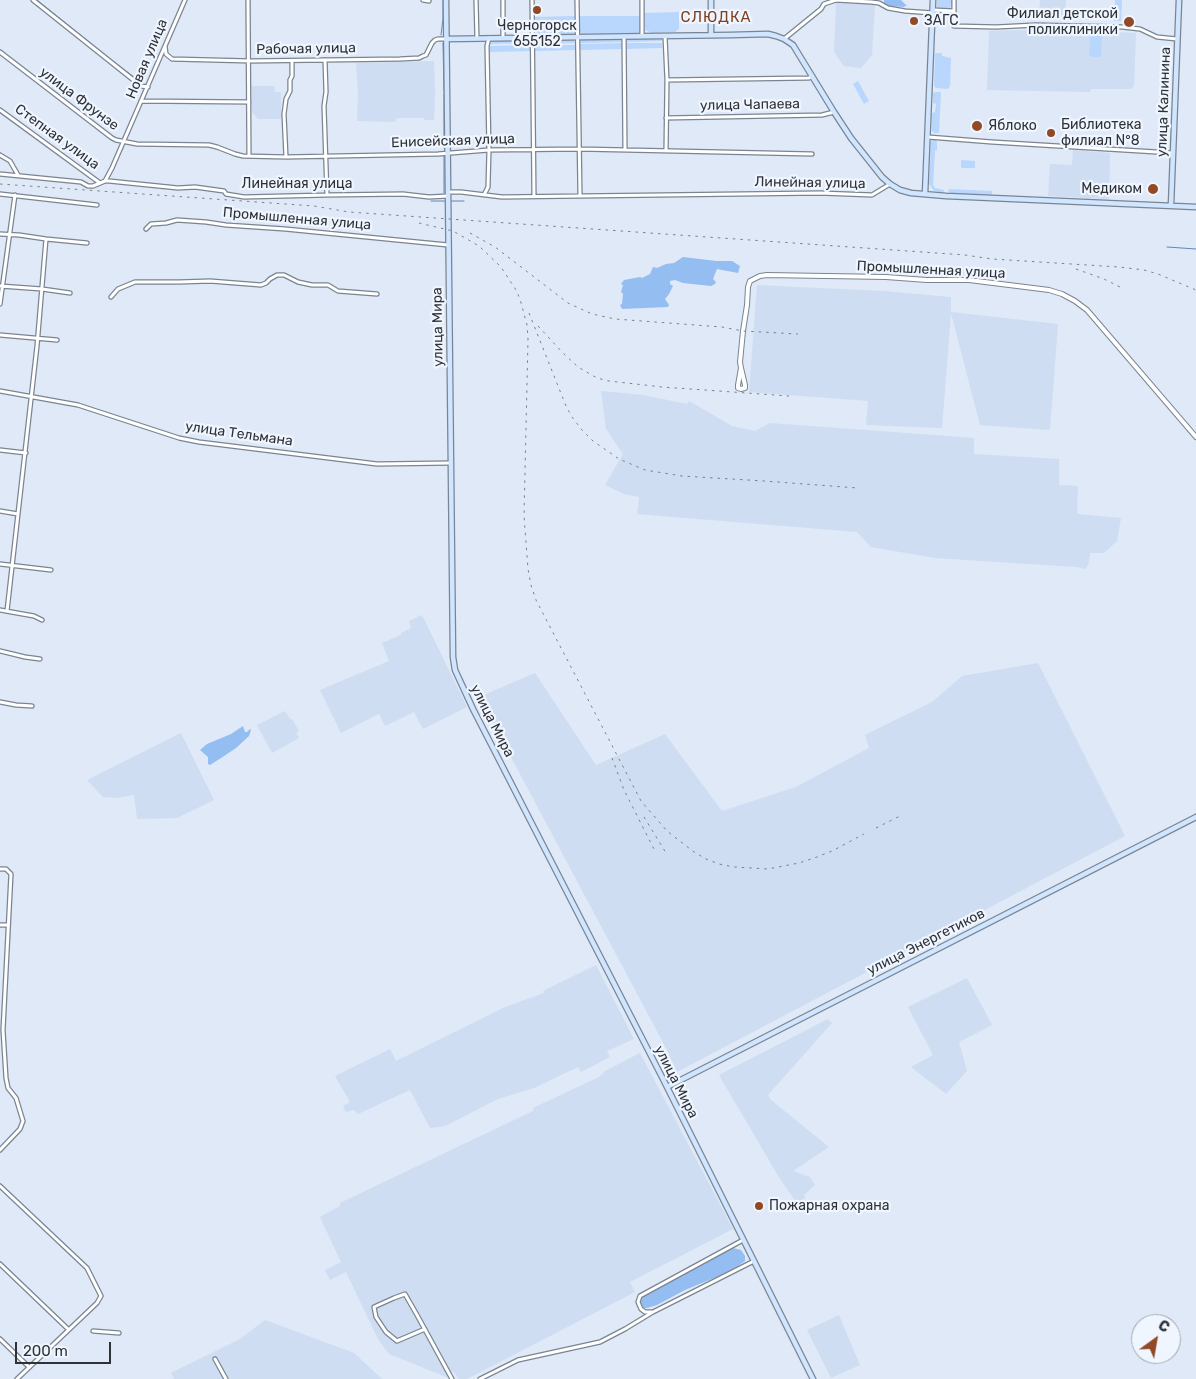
<!DOCTYPE html>
<meta charset="utf-8">
<style>
body{margin:0}
#map{position:relative;width:1196px;height:1379px;overflow:hidden;background:#dfe9f7;font-family:Rubik,sans-serif}
canvas{display:block}
.north{position:absolute;left:1131px;top:1314px;width:50px;height:50px;box-sizing:border-box;background:#f0f6ff;border:1px solid #a2a8af;border-radius:50%;rotate:32deg;font-size:14px;font-weight:700;line-height:20px;text-align:center;color:#2e3237}
.north::after{content:'';display:block;margin:auto;width:18px;height:22px;background:#914926;clip-path:polygon(50% 0,100% 100%,50% 72%,0 100%)}
.scale{position:absolute;left:15px;top:1342px;width:96px;height:22px;box-sizing:border-box;border:2px solid #2e3237;border-top:0;padding-left:6px;font-size:15px;line-height:18px;white-space:nowrap;color:#2e3237;-webkit-text-stroke:4px #f0f6ff;paint-order:stroke}
</style>
<div id="map">
<canvas width="1196" height="1379"></canvas>
<div class="north">С</div>
<div class="scale">200 m</div>
</div>
<script>
const ctx = document.querySelector('canvas').getContext('2d');
ctx.lineJoin = 'round';
function fillPath(path, color) { ctx.fillStyle = color; ctx.fill(path, 'evenodd'); }
const poly = rows => new Path2D(rows.map(r => 'M' + r).join(''));
function strokePath(path, color, width, dash) { ctx.strokeStyle = color; ctx.lineWidth = width; ctx.lineCap = dash ? 'butt' : 'round'; ctx.setLineDash(dash || []); ctx.stroke(path); }
function label(font, color, halo, rows, align = 'center') {
  ctx.font = font + ' Rubik,sans-serif'; ctx.lineWidth = 4.5; ctx.setLineDash([]); ctx.textBaseline = 'middle'; ctx.strokeStyle = halo; ctx.fillStyle = color; for (const [text, x, y, turn = 0] of rows) {
    ctx.save(); ctx.translate(x, y); ctx.rotate((+turn || 0) * Math.PI / 180); ctx.textAlign = isNaN(turn) ? turn : align; if (halo) ctx.strokeText(text, 0, 0); ctx.fillText(text, 0, 0); ctx.restore();
  }
}
fillPath(poly([
 [1040,0,1066,0,1065,18,1039,17],
 [836,3,875,4,872,55,861,68,844,66,834,52],
 [1061,29,1136,33,1134,86,1131,89,1091,89,1090,92,987,90,989,31],
 [434,61,435,93,434,120,424,120,424,118,397,118,395,122,357,121,358,92,356,63],
 [251,86,274,86,275,92,281,92,281,119,258,119,252,112],
 [1073,150,1110,153,1109,199,1048,196,1050,164,1072,165],
 [757,285,883,291,951,297,951,312,1058,324,1050,430,980,425,951,313,942,428,866,425,868,401,749,392],
 [601,391,643,395,687,404,689,401,732,426,755,431,770,423,974,438,974,454,1059,459,1059,485,1078,486,1077,514,1121,518,1117,541,1104,553,1090,553,1089,562,1086,569,1076,567,935,558,871,547,857,532,637,514,639,497,624,494,605,485,623,454,606,429],
 [422,615,467,707,423,729,414,712,385,726,379,714,341,733,320,690,389,661,382,643,401,635,401,633,411,628,409,621],
 [1038,663,1125,836,677,1072,667,1050,479,697,535,673,596,765,665,734,722,811,796,787,869,748,865,735,932,702,962,676],
 [285,711,290,719,292,719,299,731,296,733,299,738,272,753,257,725],
 [181,733,214,800,177,818,137,819,134,795,116,798,103,797,87,780],
 [596,965,634,1039,607,1051,610,1057,581,1072,578,1067,534,1088,498,1099,445,1126,430,1128,410,1090,358,1114,354,1110,346,1112,343,1106,350,1102,335,1076,390,1049,396,1061,505,1007,544,993,543,991],
 [967,978,992,1025,959,1042,967,1071,946,1094,911,1067,933,1055,908,1007],
 [828,1019,832,1023,768,1095,771,1100,829,1147,793,1171,810,1177,815,1185,804,1195,805,1198,797,1203,780,1179,719,1075],
 [640,1053,733,1229,630,1282,635,1292,467,1379,459,1379,453,1371,446,1377,389,1354,378,1339,346,1272,330,1280,325,1270,341,1262,320,1217,340,1206,340,1203,533,1111,533,1108,599,1077,605,1071],
 [839,1315,860,1365,831,1378,807,1330],
 [265,1320,354,1353,382,1379,174,1379,171,1373,240,1339]
]), '#ceddf1');
fillPath(poly([
 [937,0,952,0,951,6,949,9,938,8,937,7],
 [1115,0,1122,0,1121,21,1114,21],
 [679,12,679,29,675,32,652,33,645,30,644,13],
 [576,16,576,29,574,34,538,34,536,32,534,17],
 [579,16,640,16,640,31,638,33,582,34,580,32],
 [1091,34,1100,34,1102,35,1101,56,1100,57,1091,57,1089,55,1090,35],
 [661,38,662,41,626,42,627,39],
 [620,39,622,42,579,43,582,40],
 [495,40,529,40,531,41,531,43,490,44],
 [536,40,573,40,575,43,534,44],
 [622,43,623,49,580,50,580,44],
 [626,43,662,43,662,48,626,49],
 [531,45,531,51,489,52,489,46],
 [534,45,575,45,575,50,535,51],
 [935,53,942,53,942,56,951,58,950,86,948,89,936,88,934,86],
 [858,81,869,101,864,104,853,84],
 [935,92,941,92,939,133,934,133,932,131,932,113,935,112,936,104,933,103,933,93],
 [932,139,936,140,937,142,937,150,935,151,933,185,935,188,944,190,944,193,934,191,929,184,931,142],
 [961,160,975,161,975,168,962,168,961,167],
 [949,189,992,191,992,195,949,193,948,191]
]), '#b9d7fc');
fillPath(poly([
 [884,0,901,0,907,6,905,6,904,7,889,6,884,3],
 [683,257,716,261,732,261,740,266,738,273,717,269,713,279,716,282,715,284,711,286,683,283,675,280,670,281,670,284,673,286,669,294,665,299,669,305,668,307,622,309,620,305,622,304,623,294,621,292,623,285,621,284,624,280,640,277,642,278,650,274,653,267,657,268,666,264,674,263],
 [243,726,245,732,247,732,250,729,251,730,249,736,236,748,221,758,210,765,208,764,208,757,200,750,207,744,231,734],
 [733,1248,741,1250,745,1256,745,1261,738,1266,719,1276,685,1290,657,1305,647,1308,644,1308,641,1304,641,1297]
]), '#94bdf2');
strokePath(poly([
 [37,0,109,58,143,84],
 [441,35,443,19,443,0],
 [443,43,444,91],
 [444,94,444,148],
 [444,156,444,193],
 [431,201,445,201],
 [451,201,464,201],
 [1167,247,1196,249]
]), '#6287b6', 1);
const minor = poly([
 [33,0,141,86,148,87],
 [248,0,249,156],
 [423,0,429,1],
 [476,0,477,39],
 [532,0,534,196],
 [577,0,580,195],
 [642,0,642,36],
 [954,0,954,26,996,27,1036,25,1122,27,1140,29,1157,37,1177,39],
 [933,10,954,11],
 [624,36,625,149],
 [665,36,667,80,666,150],
 [503,38,503,0],
 [784,39,821,9,824,4,836,0,871,2,879,3,888,8,905,11,933,13],
 [165,46,166,54,172,59,251,61,400,59,419,58,423,56,426,55,432,43,435,40,438,39,446,39],
 [0,52,112,138,116,140,137,144,209,145,217,147,235,154,243,156,286,157,438,154,489,150,580,149,812,154],
 [325,60,326,92,324,106,327,195],
 [667,80,809,78,812,76],
 [141,101,249,102],
 [0,110,100,183],
 [666,118,822,115,834,112],
 [928,137,992,142,1173,153],
 [0,155,10,161,18,175],
 [286,157,284,114,286,99,290,91,290,80,292,76,292,61],
 [0,174,81,182,88,186,93,186,105,181,109,181,178,188,195,187,224,191,226,194,244,197,327,195,403,194,429,197,448,196],
 [105,181,112,168,185,0],
 [448,192,461,192,502,197,820,193,872,195,890,184],
 [0,194,97,205],
 [484,195,488,187,489,150,487,46,489,38],
 [146,229,151,224,166,223,177,220,206,222,226,225,285,229,448,245],
 [0,234,19,235,46,239,87,243],
 [0,286,42,289,70,293],
 [111,297,118,289,135,282,179,282,210,281,261,285,266,283,270,279,277,275,284,275,298,282,312,285,328,285,338,291,377,294],
 [0,304,15,195],
 [0,335,57,340],
 [0,391,78,405,179,438,199,442,377,464,451,463],
 [0,450,26,453],
 [0,511,18,514],
 [0,564,51,570],
 [0,610,34,616,42,620],
 [7,611,37,346,46,239],
 [0,651,25,657,40,659],
 [0,702,16,705,32,706],
 [0,869,6,869,11,874,3,1030,6,1078,8,1088,16,1098,23,1121,20,1129,0,1150],
 [0,925,8,925],
 [0,1186,87,1268,101,1296,97,1303,17,1379],
 [0,1264,68,1329],
 [652,1312,645,1312,641,1309,638,1302,640,1296,743,1240],
 [425,1329,397,1341,386,1332,376,1317,374,1307,394,1298,405,1294,417,1315,452,1379],
 [93,1331,119,1333],
 [0,1339,29,1367],
 [215,1359,226,1379],
 [480,1379,518,1360,600,1342,625,1329,653,1312,754,1261]
]);
const tertiary = poly([
 [741,368,738,385,738,388,741,389,745,388,745,385,741,368,740,362,743,331,747,305,748,287,750,281,760,276,767,275,886,277,927,280,969,280,1049,290,1062,294,1075,301,1087,310,1196,437]
]);
const secondary = poly([
 [446,0,453,657,455,670,473,709,663,1079,813,1379],
 [711,0,711,35],
 [446,39,731,35,768,34,776,36,784,39,793,45,834,112,851,138,882,177,890,184,900,190,911,193,946,196,1196,207],
 [925,194,933,0],
 [1171,205,1179,0],
 [667,1087,1196,817]
]);
strokePath(minor, '#7b8591', 5.5);
strokePath(tertiary, '#7b8591', 6);
strokePath(secondary, '#7b8591', 7);
strokePath(minor, '#fff', 3);
strokePath(tertiary, '#fff', 4);
strokePath(secondary, '#d0e5ff', 4.5);
strokePath(poly([
 [0,184,314,206,349,212,965,255,992,259,1119,267,1144,270,1158,274,1196,290],
 [419,223,453,231,479,246,501,267,516,290,520,299,527,325,528,339,524,516,528,569,531,585,536,600,641,801,667,831,694,852,706,859,719,864,734,867,768,869,799,863,817,857,832,851,864,834],
 [470,233,495,247,568,303,592,314,615,319,722,327,743,331,798,334],
 [1076,269,1104,279,1122,288],
 [529,313,566,406,572,417,582,430,593,441,619,459,645,470,682,476,764,481,858,488],
 [538,326,562,352,578,367,597,378,609,381,662,387,789,396],
 [612,758,624,790,656,853],
 [644,817,666,853],
 [876,828,900,816]
]), '#7a818a', 1, [2.5, 5]);
for (const [x, y, r, color] of [
 [537,10,5,"#914926"],
 [914,21,5,"#914926"],
 [1129,22,6,"#914926"],
 [977,126,6,"#914926"],
 [1051,133,5,"#914926"],
 [1153,189,6,"#914926"],
 [759,1206,5,"#914926"]
]) { const dot = new Path2D(); dot.arc(x, y, r, 0, 2 * Math.PI); ctx.fillStyle = color; ctx.fill(dot); strokePath(dot, '#f0f6ff', 2); }
label('14px', '#2e3237', '#f0f6ff', [
 ["Филиал детской",1118,14,"right"],
 ["поликлиники",1118,30,"right"],
 ["ЗАГС",924,21],
 ["Черногорск",537,26,"center"],
 ["655152",537,42,"center"],
 ["Библиотека",1061,125],
 ["филиал N°8",1061,141],
 ["Яблоко",988,126],
 ["Медиком",1142,189,"right"],
 ["Пожарная охрана",769,1206]
], 'left');
label('14px', '#2e3237', '#f0f6ff', [
 ["Рабочая улица",306,49,-1],
 ["Новая улица",147,59,-67],
 ["улица Фрунзе",79,99,37],
 ["улица Калинина",1164,102,-88],
 ["улица Чапаева",750,105,-1],
 ["Степная улица",57,137,36],
 ["Енисейская улица",453,141,-2],
 ["Линейная улица",810,183,1],
 ["Линейная улица",297,184],
 ["Промышленная улица",297,219,5],
 ["Промышленная улица",931,270,3],
 ["улица Мира",438,327,-91],
 ["улица Тельмана",239,434,8],
 ["улица Мира",492,721,63],
 ["улица Энергетиков",926,942,-27],
 ["улица Мира",676,1082,63]
]);
ctx.letterSpacing = '1px';
label('15px', '#814020', '#f0f6ff', [
 ["СЛЮДКА",716,18]
]);
ctx.letterSpacing = '0px';
</script>
